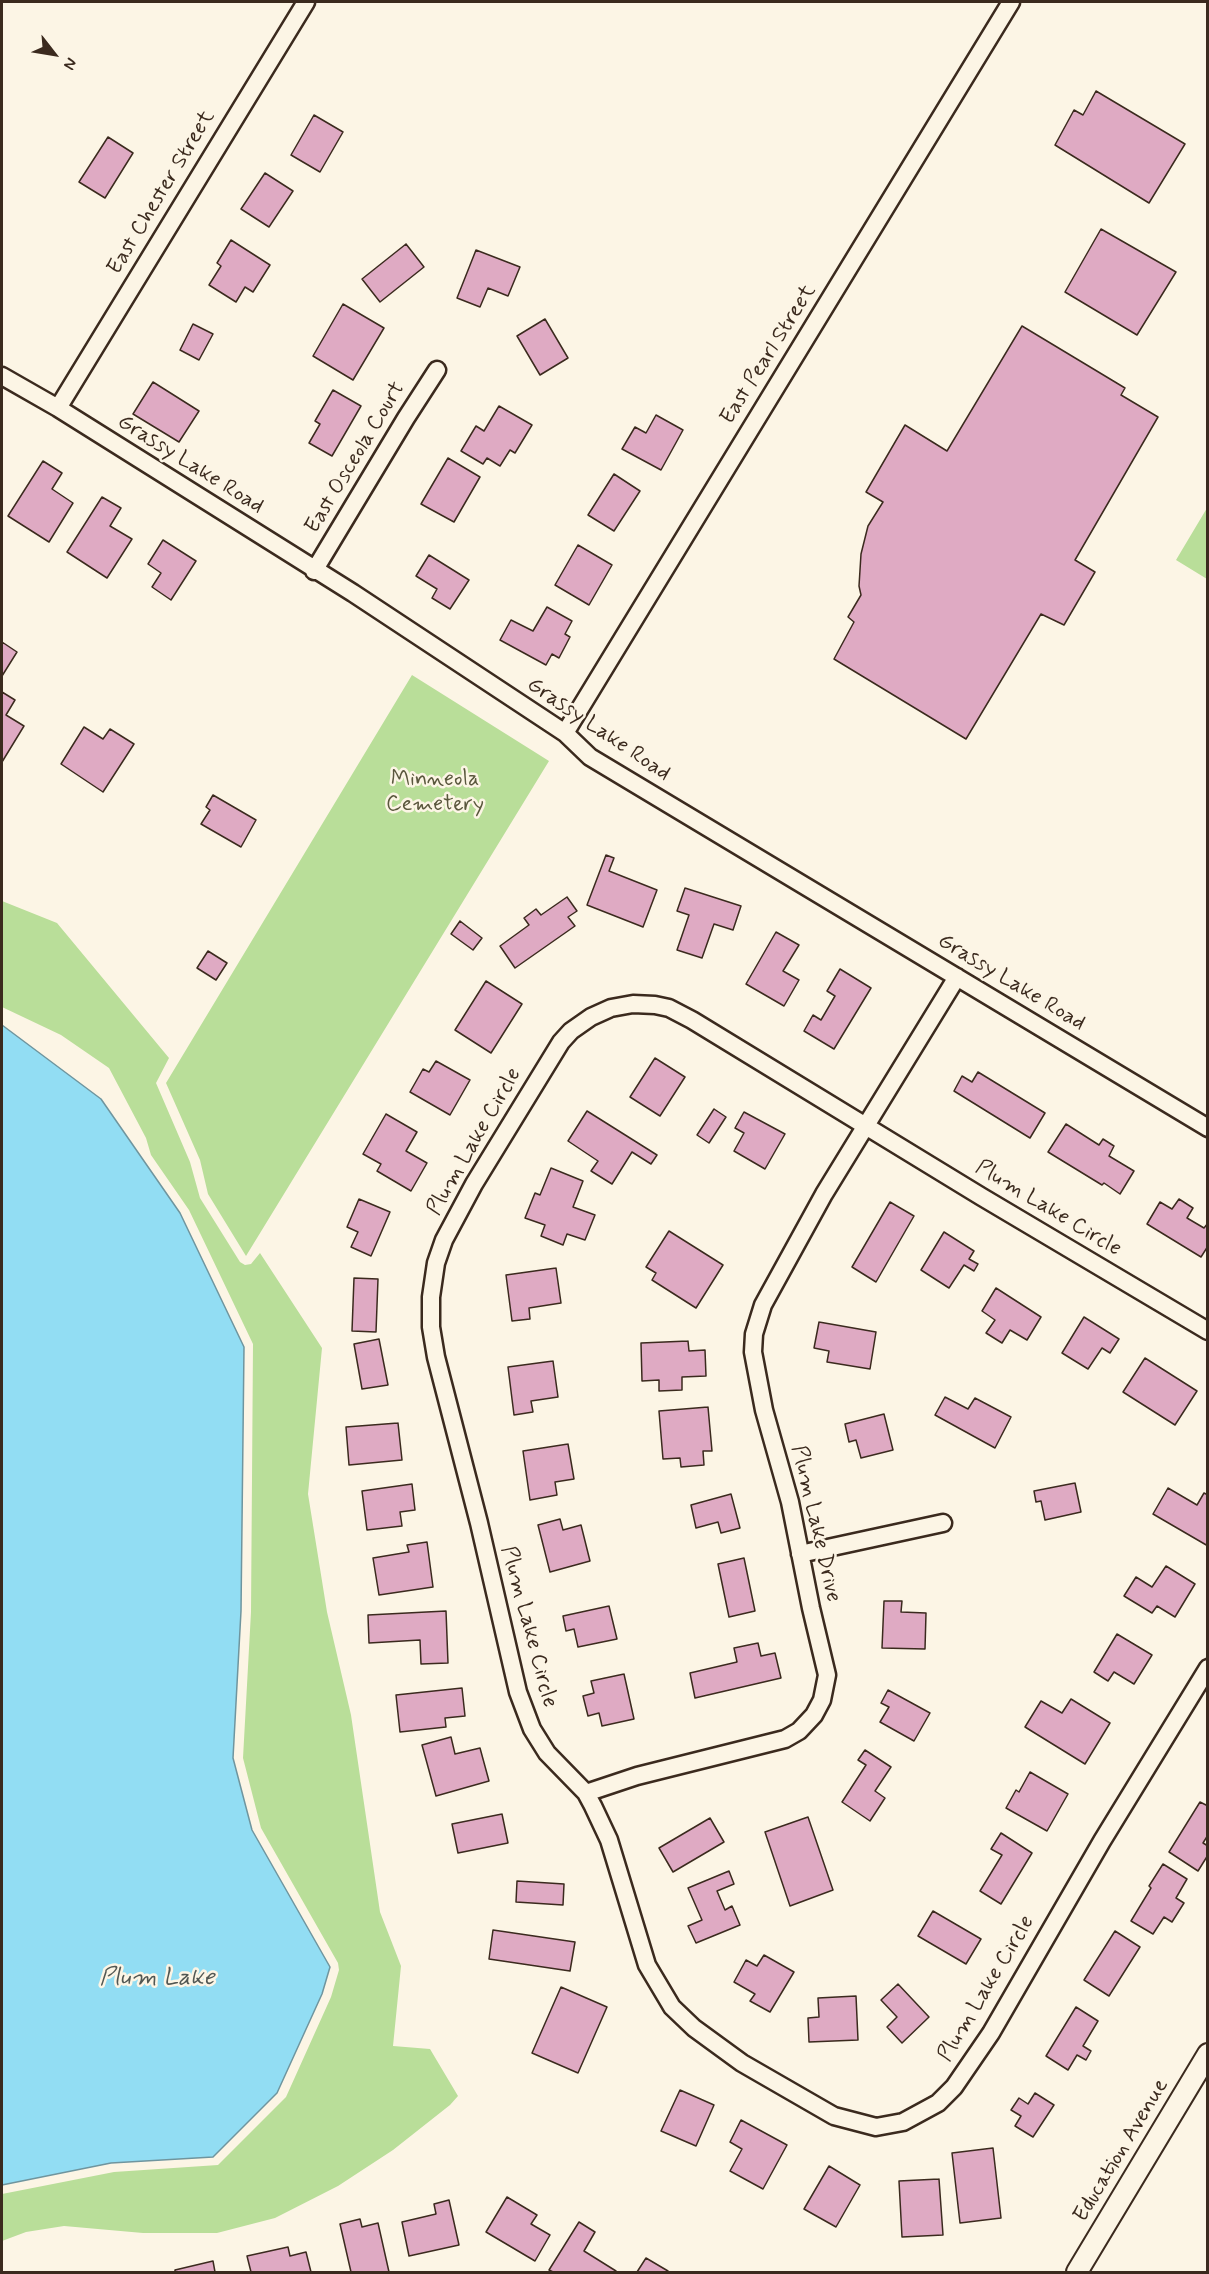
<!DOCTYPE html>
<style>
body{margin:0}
#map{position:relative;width:1209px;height:2274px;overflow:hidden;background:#fcf5e5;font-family:Mynerve,sans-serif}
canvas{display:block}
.frame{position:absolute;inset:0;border:3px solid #3b2a1e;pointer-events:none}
.north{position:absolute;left:24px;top:24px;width:60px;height:60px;-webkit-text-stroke:4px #fcf5e5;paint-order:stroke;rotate:121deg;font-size:16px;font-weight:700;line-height:24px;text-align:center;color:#3b2a1e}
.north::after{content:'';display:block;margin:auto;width:21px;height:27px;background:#3b2a1e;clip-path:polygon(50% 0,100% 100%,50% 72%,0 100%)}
</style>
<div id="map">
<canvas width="1209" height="2274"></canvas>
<div class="frame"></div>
<div class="north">N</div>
</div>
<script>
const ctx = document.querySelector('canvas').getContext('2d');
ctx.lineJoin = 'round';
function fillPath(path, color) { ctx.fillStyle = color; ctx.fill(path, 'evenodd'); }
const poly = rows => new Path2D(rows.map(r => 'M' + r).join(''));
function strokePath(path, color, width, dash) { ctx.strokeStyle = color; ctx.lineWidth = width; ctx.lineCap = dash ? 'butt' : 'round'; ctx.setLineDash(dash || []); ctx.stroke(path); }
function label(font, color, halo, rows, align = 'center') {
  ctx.font = font + ' Mynerve,sans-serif'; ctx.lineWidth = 5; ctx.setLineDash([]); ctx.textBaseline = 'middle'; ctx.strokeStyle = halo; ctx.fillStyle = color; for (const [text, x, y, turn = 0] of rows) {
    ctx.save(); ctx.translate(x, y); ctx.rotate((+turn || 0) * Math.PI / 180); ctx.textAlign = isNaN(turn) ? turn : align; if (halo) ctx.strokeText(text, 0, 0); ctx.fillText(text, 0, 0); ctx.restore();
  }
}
fillPath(poly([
 [1207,508,1207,579,1176,560],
 [412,675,549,761,246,1256,208,1194,200,1160,166,1083],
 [2,901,57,923,169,1058,156,1083,190,1162,200,1198,240,1262,245,1265,251,1264,260,1253,322,1348,308,1494,327,1612,351,1715,380,1912,401,1966,393,2046,430,2049,458,2096,450,2105,393,2150,338,2186,275,2218,217,2233,143,2233,64,2226,26,2232,2,2241,2,2194,114,2172,218,2165,286,2097,331,1997,339,1970,338,1963,261,1828,243,1758,251,1612,253,1344,189,1210,151,1155,146,1138,109,1068,61,1035,2,1007]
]), '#b9de99');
const water = poly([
 [2,1025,101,1099,180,1213,244,1347,241,1611,233,1758,252,1830,330,1967,322,1994,277,2093,213,2157,111,2163,2,2185,2,1025]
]);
fillPath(water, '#92ddf3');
strokePath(water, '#6f959e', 1.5);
const building = poly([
 [1096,91,1185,144,1149,203,1055,145,1074,110,1083,115,1096,91],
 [314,115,343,132,320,172,291,155,314,115],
 [108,137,133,153,105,198,79,182,108,137],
 [265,173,293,191,269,227,241,209,265,173],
 [1101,229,1176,272,1137,335,1065,292,1101,229],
 [231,240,270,265,253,292,245,287,236,302,209,285,221,266,217,263,231,240],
 [406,244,424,267,380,302,362,279,406,244],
 [476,250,520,267,508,296,488,288,480,307,457,298,476,250],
 [343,304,384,328,353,380,313,356,343,304],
 [545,319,568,358,540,375,517,336,545,319],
 [193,324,213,334,199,360,180,350,193,324],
 [1022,326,1125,388,1121,395,1158,417,1075,560,1095,572,1064,625,1041,614,966,739,834,659,854,622,848,617,861,595,859,586,861,554,868,526,883,502,866,492,905,425,947,451,1022,326],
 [153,382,199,411,179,442,133,414,153,382],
 [333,390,361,406,332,456,309,443,320,424,315,421,333,390],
 [499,406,532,425,515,453,510,450,500,466,487,458,483,464,461,451,476,426,484,431,499,406],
 [656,415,683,430,661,470,622,449,635,427,646,433,656,415],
 [448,458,480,477,454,522,421,504,448,458],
 [43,461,62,473,52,489,73,503,49,542,8,516,43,461],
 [614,474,640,491,614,531,588,515,614,474],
 [102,497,121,508,110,526,132,539,107,578,67,552,102,497],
 [163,540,196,561,171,600,152,587,161,573,148,564,163,540],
 [578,545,612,565,589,605,555,585,578,545],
 [429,555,469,580,450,609,432,598,437,589,416,576,429,555],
 [547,607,572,621,565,634,570,637,559,658,552,654,546,665,500,640,511,620,533,631,547,607],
 [2,642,17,652,2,676,2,642],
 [2,692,15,700,6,715,24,726,2,762,2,692],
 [84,727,103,739,110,729,134,744,103,792,61,764,84,727],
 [213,795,256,820,241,847,201,824,210,810,206,807,213,795],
 [606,855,614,858,609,871,657,890,643,927,587,905,606,855],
 [685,888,741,906,733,930,714,924,702,958,677,950,689,915,677,911,685,888],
 [567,897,577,911,568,917,575,926,515,968,500,946,529,925,524,918,536,909,541,915,567,897],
 [460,921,482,938,473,950,451,934,460,921],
 [776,932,799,945,783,971,799,980,784,1006,746,984,776,932],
 [208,951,227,963,216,980,197,968,208,951],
 [840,969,871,988,834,1049,804,1031,813,1015,821,1020,835,996,827,991,840,969],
 [486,981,522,1004,491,1053,455,1030,486,981],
 [655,1058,685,1077,660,1116,630,1097,655,1058],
 [436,1061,470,1080,450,1115,410,1092,423,1069,429,1072,436,1061],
 [978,1072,1045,1113,1030,1138,954,1091,962,1076,972,1082,978,1072],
 [714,1109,726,1117,709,1143,697,1135,714,1109],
 [587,1111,657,1155,651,1164,632,1152,612,1184,591,1171,598,1161,568,1141,587,1111],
 [744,1112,785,1134,765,1169,734,1151,744,1133,735,1128,744,1112],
 [386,1114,417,1132,406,1151,427,1163,411,1191,377,1171,381,1164,363,1154,386,1114],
 [1066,1124,1099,1145,1103,1139,1114,1146,1109,1156,1134,1171,1120,1194,1104,1183,1102,1185,1048,1152,1066,1124],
 [551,1168,583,1181,573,1207,595,1215,585,1240,567,1234,563,1245,541,1236,545,1225,525,1218,535,1193,540,1195,551,1168],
 [359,1199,390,1212,371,1256,351,1247,358,1232,347,1227,359,1199],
 [1179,1199,1193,1208,1187,1218,1204,1228,1208,1223,1208,1246,1201,1257,1147,1224,1160,1202,1172,1209,1179,1199],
 [890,1202,914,1216,876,1282,852,1267,890,1202],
 [669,1231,723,1265,696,1308,652,1280,656,1273,646,1267,669,1231],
 [944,1232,974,1251,969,1259,978,1264,974,1271,964,1265,949,1288,921,1270,944,1232],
 [556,1268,561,1303,529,1308,530,1319,512,1321,506,1275,556,1268],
 [354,1278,378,1279,376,1332,352,1331,354,1278],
 [996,1288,1041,1317,1027,1340,1010,1330,1002,1343,986,1333,995,1320,982,1311,996,1288],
 [1084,1317,1119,1339,1110,1353,1102,1348,1088,1369,1062,1353,1084,1317],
 [819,1322,876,1332,870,1369,827,1362,829,1351,814,1348,819,1322],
 [379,1339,388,1385,362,1389,354,1344,379,1339],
 [688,1341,689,1351,705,1350,706,1376,682,1377,682,1390,659,1391,659,1380,642,1381,641,1343,688,1341],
 [1145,1358,1197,1391,1175,1425,1123,1392,1145,1358],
 [553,1361,558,1397,531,1401,533,1412,514,1415,508,1367,553,1361],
 [945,1397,968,1409,975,1398,1011,1417,995,1448,935,1415,945,1397],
 [708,1407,712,1451,703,1451,704,1465,681,1467,680,1458,663,1459,659,1411,708,1407],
 [884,1414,893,1450,861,1458,856,1440,849,1442,845,1424,884,1414],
 [398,1423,402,1460,349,1465,346,1427,398,1423],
 [568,1444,574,1479,555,1482,557,1495,530,1500,523,1451,568,1444],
 [1075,1483,1081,1512,1045,1520,1041,1501,1036,1502,1034,1491,1075,1483],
 [412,1484,415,1510,400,1512,402,1526,367,1530,362,1491,412,1484],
 [1168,1488,1197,1505,1204,1493,1208,1495,1208,1546,1153,1514,1168,1488],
 [731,1494,740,1528,721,1533,718,1522,696,1528,691,1505,731,1494],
 [560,1519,563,1530,581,1525,590,1561,550,1572,538,1525,560,1519],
 [427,1542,433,1587,379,1595,373,1558,409,1552,407,1545,427,1542],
 [744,1558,755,1611,729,1617,718,1564,744,1558],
 [1166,1566,1195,1584,1175,1617,1157,1606,1152,1613,1124,1596,1136,1577,1152,1587,1166,1566],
 [884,1601,902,1601,901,1612,926,1613,925,1649,882,1648,884,1601],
 [609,1606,617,1639,578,1647,574,1629,566,1631,563,1616,609,1606],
 [446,1611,448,1663,421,1664,420,1640,369,1643,368,1615,446,1611],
 [1117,1634,1152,1655,1134,1684,1114,1672,1108,1681,1094,1672,1117,1634],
 [758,1643,761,1656,775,1653,781,1678,695,1698,690,1673,737,1662,734,1648,758,1643],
 [624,1674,634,1719,602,1726,599,1713,588,1716,583,1696,594,1693,591,1681,624,1674],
 [462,1688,465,1716,445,1718,446,1727,400,1732,396,1695,462,1688],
 [888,1690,930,1713,914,1741,880,1722,889,1707,881,1703,888,1690],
 [1071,1699,1110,1723,1085,1764,1025,1727,1041,1701,1062,1713,1071,1699],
 [451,1737,455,1754,480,1748,489,1781,436,1796,422,1745,451,1737],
 [865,1750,891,1767,875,1791,885,1798,870,1821,842,1802,866,1765,858,1760,865,1750],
 [1030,1772,1068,1794,1047,1831,1006,1808,1016,1790,1019,1792,1030,1772],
 [1200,1802,1208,1806,1208,1835,1203,1843,1208,1846,1208,1855,1198,1871,1169,1852,1200,1802],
 [502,1814,508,1843,458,1853,452,1824,502,1814],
 [808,1817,833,1890,790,1906,765,1832,808,1817],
 [710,1818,724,1842,673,1872,659,1848,710,1818],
 [1001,1833,1032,1853,1001,1904,980,1891,1002,1855,991,1849,1001,1833],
 [1163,1864,1187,1879,1176,1898,1184,1903,1172,1922,1164,1917,1153,1934,1131,1921,1151,1888,1149,1886,1163,1864],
 [729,1871,734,1884,717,1891,725,1910,732,1906,740,1925,696,1943,688,1926,702,1920,688,1888,729,1871],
 [517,1881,564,1884,563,1905,516,1902,517,1881],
 [933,1911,981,1939,966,1964,918,1936,933,1911],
 [493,1930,575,1942,570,1971,489,1959,493,1930],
 [1115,1931,1140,1947,1109,1996,1084,1980,1115,1931],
 [764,1955,794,1972,770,2012,750,2001,755,1994,734,1982,746,1960,757,1966,764,1955],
 [898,1984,929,2017,902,2043,887,2027,897,2017,881,2000,898,1984],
 [561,1987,607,2007,578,2073,532,2053,561,1987],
 [856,1996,858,2040,809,2042,808,2018,819,2017,818,1998,856,1996],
 [1076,2007,1098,2021,1083,2046,1091,2051,1086,2060,1077,2055,1068,2070,1046,2056,1076,2007],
 [680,2090,714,2105,696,2146,661,2131,680,2090],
 [1035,2093,1054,2105,1033,2137,1015,2126,1021,2116,1011,2110,1019,2098,1028,2104,1035,2093],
 [741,2120,787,2145,763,2189,730,2171,742,2149,730,2142,741,2120],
 [993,2148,1001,2218,960,2223,952,2153,993,2148],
 [829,2166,860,2185,836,2227,804,2209,829,2166],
 [939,2179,943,2235,902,2237,899,2181,939,2179],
 [507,2197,537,2215,531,2224,550,2235,535,2261,486,2232,507,2197],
 [449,2200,459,2245,409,2256,402,2222,436,2214,434,2204,449,2200],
 [360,2219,362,2227,378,2223,389,2272,351,2272,340,2224,360,2219],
 [579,2222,595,2232,584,2251,616,2271,615,2272,553,2272,549,2270,579,2222],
 [288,2247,290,2256,306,2252,311,2272,251,2272,247,2256,288,2247],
 [646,2258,668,2271,668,2272,637,2272,646,2258],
 [213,2261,215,2272,175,2272,175,2270,213,2261]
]);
fillPath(building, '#dfaac3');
strokePath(building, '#3b2a1e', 1.5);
const minor = poly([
 [2,376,58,408,353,593,565,733,590,757,1208,1128],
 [58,408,306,2],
 [314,571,406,418,437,370],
 [565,733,1011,2],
 [1208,1331,982,1197,692,1020,669,1008,655,1005,633,1004,611,1008,591,1017,571,1031,561,1042,474,1184,444,1240,436,1263,431,1297,431,1327,436,1357,479,1523,518,1692,532,1729,547,1753,586,1793,593,1806,609,1840,647,1965,672,2007,694,2028,742,2063,834,2116,876,2127,903,2122,938,2103,954,2087,991,2033,1102,1841,1208,1668],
 [800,1554,943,1523],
 [586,1793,637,1776,785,1739,799,1731,814,1715,822,1700,827,1675,811,1608,790,1502,764,1410,753,1352,754,1334,763,1305,824,1194,957,977]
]);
const tertiary = poly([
 [1077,2272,1208,2054]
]);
strokePath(minor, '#3b2a1e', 21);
strokePath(tertiary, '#3b2a1e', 24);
strokePath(minor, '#fcf5e5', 16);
strokePath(tertiary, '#fcf5e5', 20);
label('22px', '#3b2a1e', '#fcf5e5', [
 ["East Chester Street",162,193,-59],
 ["East Pearl Street",769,355,-58],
 ["East Osceola Court",356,458,-59],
 ["Grassy Lake Road",190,465,32],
 ["Grassy Lake Road",598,730,34],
 ["Grassy Lake Road",1011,983,31],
 ["Plum Lake Circle",475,1142,-60],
 ["Plum Lake Circle",1048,1209,31],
 ["Plum Lake Drive",815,1524,77],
 ["Plum Lake Circle",528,1627,75],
 ["Plum Lake Circle",987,1989,-59],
 ["Education Avenue",1122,2151,-59]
]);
label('22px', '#5a573d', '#fcf5e5', [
 ["Minneola",435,780],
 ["Cemetery",435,805]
]);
label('italic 24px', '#515753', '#fcf5e5', [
 ["Plum Lake",157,1979]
]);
</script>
